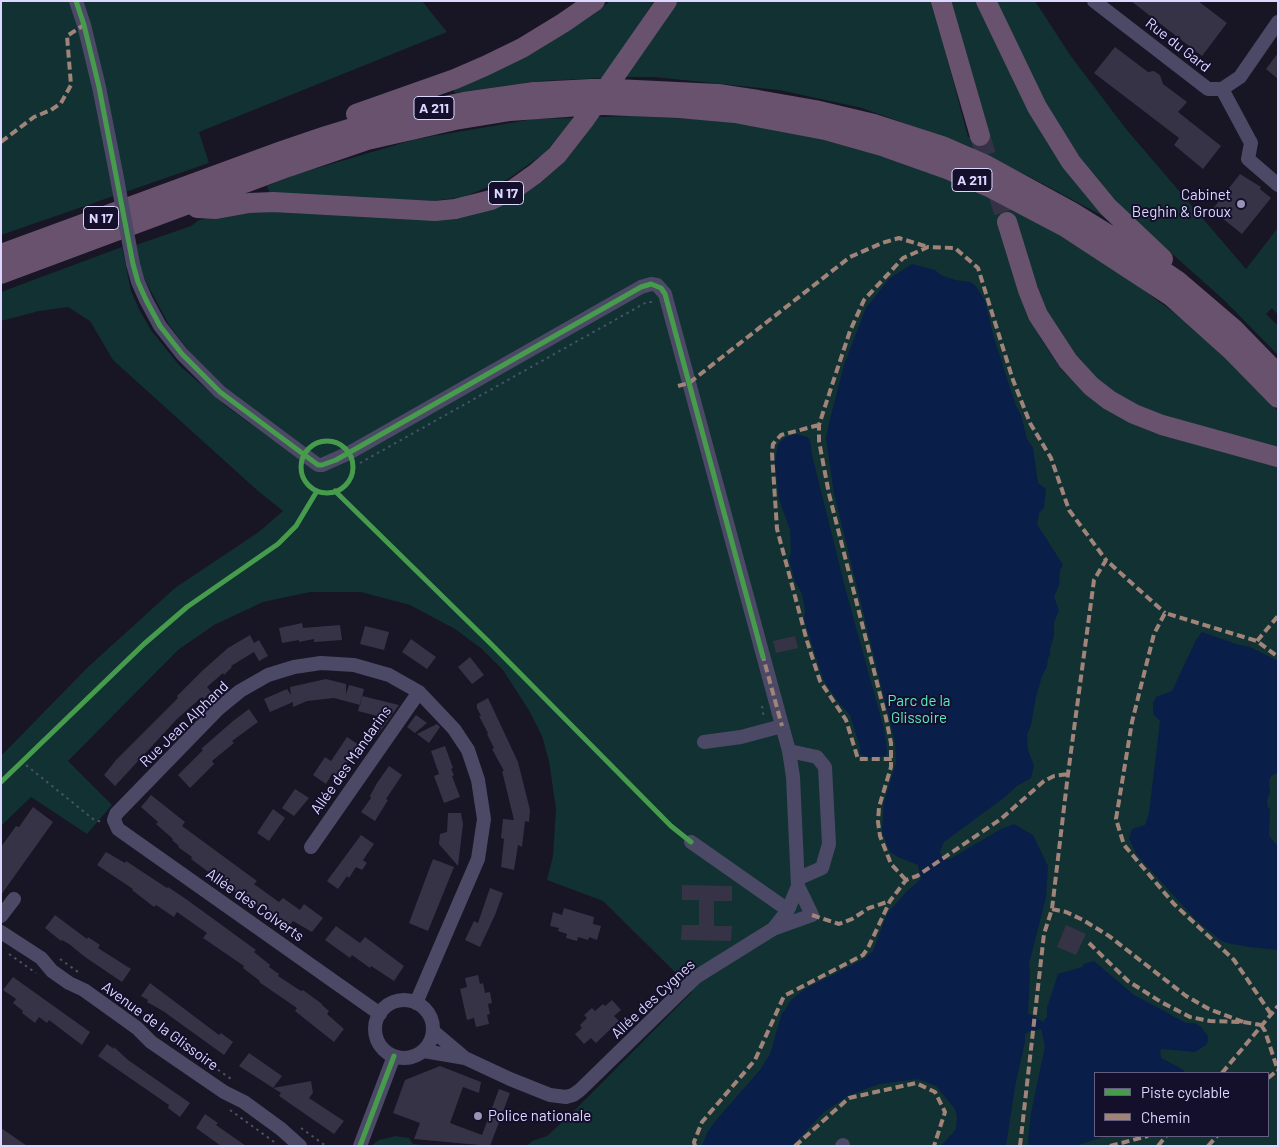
<!DOCTYPE html>
<meta charset="utf-8">
<style>
body{margin:0}
#map{position:relative;width:1279px;height:1147px;overflow:hidden;background:#181525;font-family:Barlow,sans-serif}
canvas{display:block}
.frame{position:absolute;inset:0;border:2px solid #ddd8ff;pointer-events:none}
.legend{position:absolute;left:1094px;top:1072px;width:175px;height:65px;box-sizing:border-box;background:#140f2b;border:1px solid #645f80;margin:0;padding:6px 9px;list-style:none;font-size:15px;color:#ddd8ff}
.legend li{display:flex;align-items:center;gap:10px;height:25px}
.legend b{width:25px;border:1px solid #645f80}
</style>
<div id="map">
<canvas width="1279" height="1147"></canvas>
<div class="frame"></div>
<ul class="legend">
<li><b style="height:6px;background:#469c4c"></b>Piste cyclable</li>
<li><b style="height:6px;background:#a18479"></b>Chemin</li>
</ul>
</div>
<script>
const ctx = document.querySelector('canvas').getContext('2d');
ctx.lineJoin = 'round';
function fillPath(path, color) { ctx.fillStyle = color; ctx.fill(path, 'evenodd'); }
const poly = rows => new Path2D(rows.map(r => 'M' + r).join(''));
function strokePath(path, color, width, dash) { ctx.strokeStyle = color; ctx.lineWidth = width; ctx.lineCap = dash ? 'butt' : 'round'; ctx.setLineDash(dash || []); ctx.stroke(path); }
function label(font, color, halo, rows, align = 'center') {
  ctx.font = font + ' Barlow,sans-serif'; ctx.lineWidth = 4; ctx.setLineDash([]); ctx.textBaseline = 'middle'; ctx.strokeStyle = halo; ctx.fillStyle = color; for (const [text, x, y, turn = 0] of rows) {
    ctx.save(); ctx.translate(x, y); ctx.rotate((+turn || 0) * Math.PI / 180); ctx.textAlign = isNaN(turn) ? turn : align; if (halo) ctx.strokeText(text, 0, 0); ctx.fillText(text, 0, 0); ctx.restore();
  }
}
fillPath(poly([
 [1,1,422,1,447,32,199,132,209,163,1,235],
 [610,1,654,1,603,78,539,81,455,93,453,89,511,63,593,15],
 [671,1,932,1,968,137,987,135,950,1,979,1,1104,213,1101,215,1030,177,968,146,862,108,779,90,654,77,621,77],
 [996,1,1035,1,1070,55,1126,129,1246,269,1277,229,1278,224,1278,315,1272,308,1266,314,1278,326,1278,355,1224,300,1133,219,1109,193,1074,150,1045,102],
 [636,116,731,121,822,137,893,157,970,187,1063,236,1117,270,1197,330,1227,357,1278,411,1278,449,1154,414,1130,403,1086,372,1053,328,1013,220,998,226,1015,280,1027,313,1043,342,1061,369,1085,392,1278,465,1278,1146,527,1146,532,1141,547,1136,570,1115,692,992,682,979,603,901,547,880,553,856,556,809,549,761,542,736,530,712,503,670,482,649,455,629,410,605,361,592,310,592,263,602,214,625,178,650,68,761,112,805,87,834,31,797,1,826,1,756,88,667,175,588,260,531,283,511,258,491,113,360,90,321,68,307,39,311,1,321,1,292,122,247,131,291,140,311,151,330,179,365,226,406,287,450,189,351,169,325,145,280,139,263,136,245,191,226,199,220,240,211,474,211,594,117],
 [1095,1073,1268,1073,1268,1136,1095,1136],
 [574,118,546,152,508,179,463,197,433,201,270,194,267,186,294,175,416,139,534,119],
 [396,1136,409,1138,413,1144,436,1146,371,1146,379,1140]
]), '#123133');
fillPath(poly([
 [912,264,935,270,941,275,955,280,970,282,975,285,985,301,994,338,1016,406,1021,415,1027,439,1033,448,1038,483,1046,489,1044,508,1039,513,1037,524,1063,565,1060,570,1059,585,1054,597,1059,611,1054,622,1054,635,1050,650,1050,655,1048,658,1047,667,1042,676,1036,697,1031,725,1027,735,1028,750,1034,766,1031,778,1017,786,1005,797,944,842,940,851,943,860,950,859,1001,829,1014,824,1033,835,1048,866,1046,897,1029,964,1030,973,1028,1013,1043,1022,1047,1017,1047,1008,1058,974,1082,967,1084,964,1094,961,1134,995,1186,1023,1195,1023,1201,1027,1208,1036,1208,1041,1206,1045,1195,1052,1163,1049,1160,1050,1161,1058,1182,1069,1186,1073,1095,1073,1095,1136,1106,1136,1075,1146,1029,1146,1028,1141,1031,1113,1045,1046,1041,1029,1030,1031,1025,1034,1025,1042,1015,1087,1006,1146,941,1146,956,1129,957,1117,955,1109,936,1086,918,1079,879,1084,848,1096,824,1112,792,1146,702,1146,708,1131,717,1119,760,1070,770,1054,782,1013,785,1010,791,1000,805,989,864,959,873,951,887,914,907,891,921,879,918,865,898,857,890,852,882,832,884,802,896,763,895,742,834,493,826,438,829,423,844,365,866,308,889,279],
 [797,434,807,437,810,440,812,455,846,591,884,729,887,750,887,755,885,756,869,758,860,754,860,747,850,715,838,702,823,679,804,619,805,610,802,594,795,581,789,559,791,552,790,530,779,499,775,462,777,449,779,443,786,437],
 [1202,632,1236,644,1250,647,1278,661,1278,772,1271,776,1269,781,1270,792,1267,801,1268,808,1270,809,1269,836,1278,846,1278,950,1249,947,1227,943,1220,940,1195,919,1136,854,1129,838,1132,829,1145,825,1149,813,1160,721,1153,714,1153,703,1156,697,1172,691,1196,640]
]), '#091e48');
fillPath(poly([
 [1131,1,1198,1,1227,23,1202,56],
 [1115,47,1148,72,1154,71,1160,75,1163,84,1187,102,1178,112,1221,146,1203,169,1174,145,1179,138,1094,73],
 [1278,53,1278,79,1266,69],
 [1240,174,1261,187,1260,189,1271,198,1242,234,1212,210],
 [302,623,303,628,340,625,342,640,314,642,314,639,299,642,299,640,282,643,279,628],
 [365,626,389,632,384,650,360,644],
 [250,635,254,643,259,640,268,656,259,661,254,652,231,666,232,667,224,675,223,673,207,687,211,692,204,699,202,697,177,719,115,786,104,775,116,760,178,698,177,696,202,671,228,648],
 [795,636,798,648,776,653,773,641],
 [411,639,436,657,427,669,402,652],
 [470,657,484,675,472,684,458,667],
 [326,679,346,684,346,694,349,685,364,689,360,705,334,698,307,701,293,707,293,702,270,712,264,699,287,689,291,695,290,687],
 [362,696,399,705,377,736,381,717,358,711],
 [488,698,518,762,530,810,529,822,525,821,522,847,518,845,514,870,501,867,504,839,501,838,503,819,514,820,502,771,504,771,492,749,494,748,487,734,488,733,479,716,481,716,477,708,477,704],
 [249,709,258,722,232,741,234,743,212,761,214,764,190,788,178,775,203,750,201,749,233,721],
 [416,715,427,723,415,733,407,727],
 [437,724,440,727,429,743,417,734],
 [347,737,359,745,347,763,345,762,335,776,332,774,326,784,313,775,325,757,331,761],
 [445,746,453,768,451,769,454,775,452,776,460,797,444,803,434,776,439,774,431,751],
 [389,766,402,775,386,799,388,800,375,821,361,812,371,798,370,796,377,783],
 [295,789,309,798,294,816,282,808],
 [151,795,185,822,182,826,257,881,254,884,279,902,283,898,300,910,304,904,323,918,312,932,293,921,288,927,259,905,258,906,250,901,249,902,191,859,192,857,178,847,179,846,172,840,173,839,156,824,158,822,141,807],
 [33,807,53,822,1,895,1,847,16,826,19,827],
 [273,809,285,818,269,841,257,833],
 [448,813,461,813,463,824,458,866,439,844,440,834,447,832],
 [361,835,374,844,363,860,367,863,362,870,356,867,349,878,347,876,338,889,327,881],
 [106,852,125,863,126,861,167,888,168,887,186,899,256,950,254,952,270,965,269,967,279,974,278,976,301,991,303,990,322,1004,322,1005,329,1011,327,1014,344,1029,334,1042,295,1011,297,1008,259,982,260,981,243,968,244,966,203,938,207,933,194,924,177,912,174,917,156,905,154,907,132,890,133,889,97,865],
 [433,859,454,867,428,931,409,923],
 [682,885,732,886,732,901,714,901,714,926,732,926,731,941,681,940,682,925,699,925,699,900,682,900],
 [490,888,503,893,495,915,480,947,465,940,474,921,478,923],
 [564,908,594,917,593,924,601,926,597,940,589,937,588,940,578,937,577,941,566,938,567,934,558,931,559,928,550,926,553,912,562,915],
 [55,915,87,939,88,937,100,945,98,948,131,969,122,982,85,957,69,944,62,940,61,941,45,928],
 [1066,925,1086,934,1076,955,1057,947],
 [336,926,360,943,365,937,404,966,394,981,371,966,370,968,352,955,350,958,325,940],
 [478,975,480,984,483,983,485,993,490,992,492,1003,488,1004,490,1014,487,1015,489,1024,476,1027,474,1018,467,1020,460,989,467,987,465,978],
 [13,977,90,1032,82,1045,49,1020,47,1023,39,1017,35,1023,22,1013,23,1011,13,1003,16,999,3,990],
 [150,983,219,1035,221,1033,233,1042,224,1055,163,1011,147,1002,148,1000,141,996],
 [612,1000,621,1010,614,1016,619,1021,596,1043,591,1038,584,1044,575,1034,582,1028,580,1025,587,1018,584,1015,592,1008,595,1011,603,1004,605,1006],
 [107,1044,114,1049,114,1047,128,1060,190,1103,180,1117,168,1108,169,1105,98,1056],
 [249,1053,282,1076,273,1088,311,1081,313,1093,309,1098,344,1121,334,1134,279,1096,281,1093,239,1066],
 [440,1066,481,1082,479,1093,463,1087,450,1123,482,1135,499,1089,510,1093,490,1146,414,1139,420,1123,393,1113,405,1080],
 [205,1114,218,1123,216,1125,246,1146,221,1146,196,1128],
 [1,1128,27,1146,1,1146]
]), '#363346');
strokePath(poly([
 [980,136,1007,222]
]), '#363246', 20, [20, 10]);
strokePath(poly([
 [360,463,647,302,653,302],
 [762,706,764,719],
 [21,761,93,819,101,822],
 [9,954,36,973],
 [60,959,78,972],
 [154,1025,234,1081],
 [230,1110,277,1144],
 [301,1128,326,1146]
]), '#455365', 2, [2.5, 4]);
strokePath(poly([
 [76,1,84,25,99,87,116,173],
 [1094,1,1208,89,1222,89,1240,77,1278,22],
 [1222,89,1251,143,1248,159,1278,185],
 [133,264,138,282,146,300,160,326,182,354,220,392,318,465,322,465,349,453,641,287,651,284,657,285,665,294,789,751,793,777,798,886,788,910,773,929,696,977,580,1090,573,1095,566,1097,550,1095,510,1079,465,1058],
 [704,742,741,737,782,726],
 [789,751,817,757,825,767,829,844,822,868,799,878],
 [691,842,788,910],
 [311,847,419,692],
 [1,916,14,899],
 [773,929,812,915,798,886],
 [1,932,41,958,52,971,69,983,84,990,137,1028,151,1042,224,1092,244,1102,281,1129,300,1146],
 '375 1029a29 29 0 1 1 58 0a29 29 0 1 1-58 0Z',
 [380,1014,118,829,114,820,116,814,218,709,240,691,268,675,294,667,321,663,354,665,389,675,419,692,454,729,468,750,478,780,484,819,478,859,416,1003],
 [424,1051,465,1058,433,1031],
 [360,1146,394,1056],
 [842,1146,843,1145]
]), '#4b4966', 14);
strokePath(poly([
 [941,1,980,136],
 [986,1,1037,107,1071,162,1108,207,1163,259],
 [616,89,718,94,758,100,815,110,874,124,942,146,986,165,1072,212,1122,243,1178,281,1233,328,1278,374],
 [604,105,679,108,735,113,825,130,885,147,947,169,989,187,1065,227,1172,297,1231,350,1278,398],
 [356,114,455,79,485,66,522,48,563,23,595,1],
 [197,208,216,209,249,203,273,202,435,211,455,209,491,200,514,189,535,174,557,155,585,119,667,1],
 [1007,222,1028,290,1038,315,1068,361,1091,386,1109,400,1134,414,1162,425,1278,457],
 [1,254,282,151,326,136,378,120,464,102,534,92,592,89],
 [1,274,288,167,367,140,455,120,510,111,580,106]
]), '#68526e', 20);
strokePath(poly([
 [116,173,133,264]
]), '#4b4966', 14);
strokePath(poly([
 [592,89,616,89],
 [580,106,604,105]
]), '#68526e', 20);
strokePath(poly([
 [1,142,34,117,51,110,61,103,71,85,67,36,84,25],
 [678,386,689,383,850,257,882,243,899,238,928,247],
 [819,425,781,435,773,444,772,453,777,529,807,641,820,681,846,720,858,759,892,759],
 [1257,641,1278,616],
 [762,653,782,726],
 [906,880,891,864,880,836,878,822,879,807,891,767,891,743,886,718,829,494,819,441,819,425,833,382,850,331,864,300,903,258,928,247,955,248,978,268,1013,380,1030,423,1051,458,1069,510,1106,560],
 [1052,909,1066,912,1083,920,1109,936,1186,996,1209,1009,1243,1022],
 [812,915,839,924,852,919,869,908,890,901],
 [1089,943,1128,981,1161,1002,1190,1017,1210,1021,1243,1022,1261,1025],
 [1271,1014,1234,960,1174,904,1124,845,1116,819,1132,722,1154,634,1165,613,1257,641,1278,657],
 [1261,1025,1265,1031,1278,1071],
 [1222,1073,1278,1006],
 [1268,1078,1278,1070],
 [695,1146,694,1142,702,1122,755,1060,784,996,863,955,868,948,890,901,906,880,917,876,1001,819,1044,781,1054,776,1068,774],
 [795,1146,849,1098,916,1083,935,1092,945,1112,934,1146],
 [1020,1146,1044,934,1052,909,1068,774,1094,580,1106,560,1165,613],
 [1110,1146,1148,1136],
 [1158,1146,1166,1136],
 [1208,1146,1217,1136]
]), '#a18479', 4, [8, 4]);
strokePath(poly([
 [76,1,84,25,99,87,133,264,138,282,146,300,160,326,182,354,220,392,318,465,322,465,336,460,641,287,651,284,661,288,665,294,763,657],
 '301 467a26 26 0 1 1 52 0a26 26 0 1 1-52 0Z',
 [335,491,491,644,671,826,691,842],
 [1,782,144,644,187,607,278,544,296,526,317,491],
 [360,1146,394,1056]
]), '#469c4c', 5);
for (const [x, y, r, color] of [
 [1241,204,5,"#9894b3"],
 [478,1116,5,"#9894b3"]
]) { const dot = new Path2D(); dot.arc(x, y, r, 0, 2 * Math.PI); ctx.fillStyle = color; ctx.fill(dot); strokePath(dot, '#140f2b', 2); }
for (const [x, y, w] of [
 [434,108,40],
 [972,180,40],
 [506,193,35],
 [101,218,35]
]) { const box = new Path2D(); box.roundRect(x - w / 2, y - 11.5, w, 23, 4); ctx.fillStyle = '#140f2b'; ctx.fill(box); strokePath(box, '#ddd8ff', 1); }
label('bold 14px', '#ddd8ff', null, [
 ["A 211",434,108],
 ["A 211",972,180],
 ["N 17",506,193],
 ["N 17",101,218]
]);
label('15px', '#ddd8ff', '#140f2b', [
 ["Rue du Gard",1178,45,38],
 ["Rue Jean Alphand",184,724,-44],
 ["Allée des Mandarins",351,760,-55],
 ["Allée des Colverts",255,905,35],
 ["Allée des Cygnes",653,999,-43],
 ["Avenue de la Glissoire",160,1026,36]
]);
label('15px', '#ddd8ff', '#140f2b', [
 ["Cabinet",1231,195],
 ["Beghin & Groux",1231,212],
 ["Police nationale",488,1116,"left"]
], 'right');
label('15px', '#5be9c7', '#140f2b', [
 ["Parc de la",919,701],
 ["Glissoire",919,718]
]);
</script>
